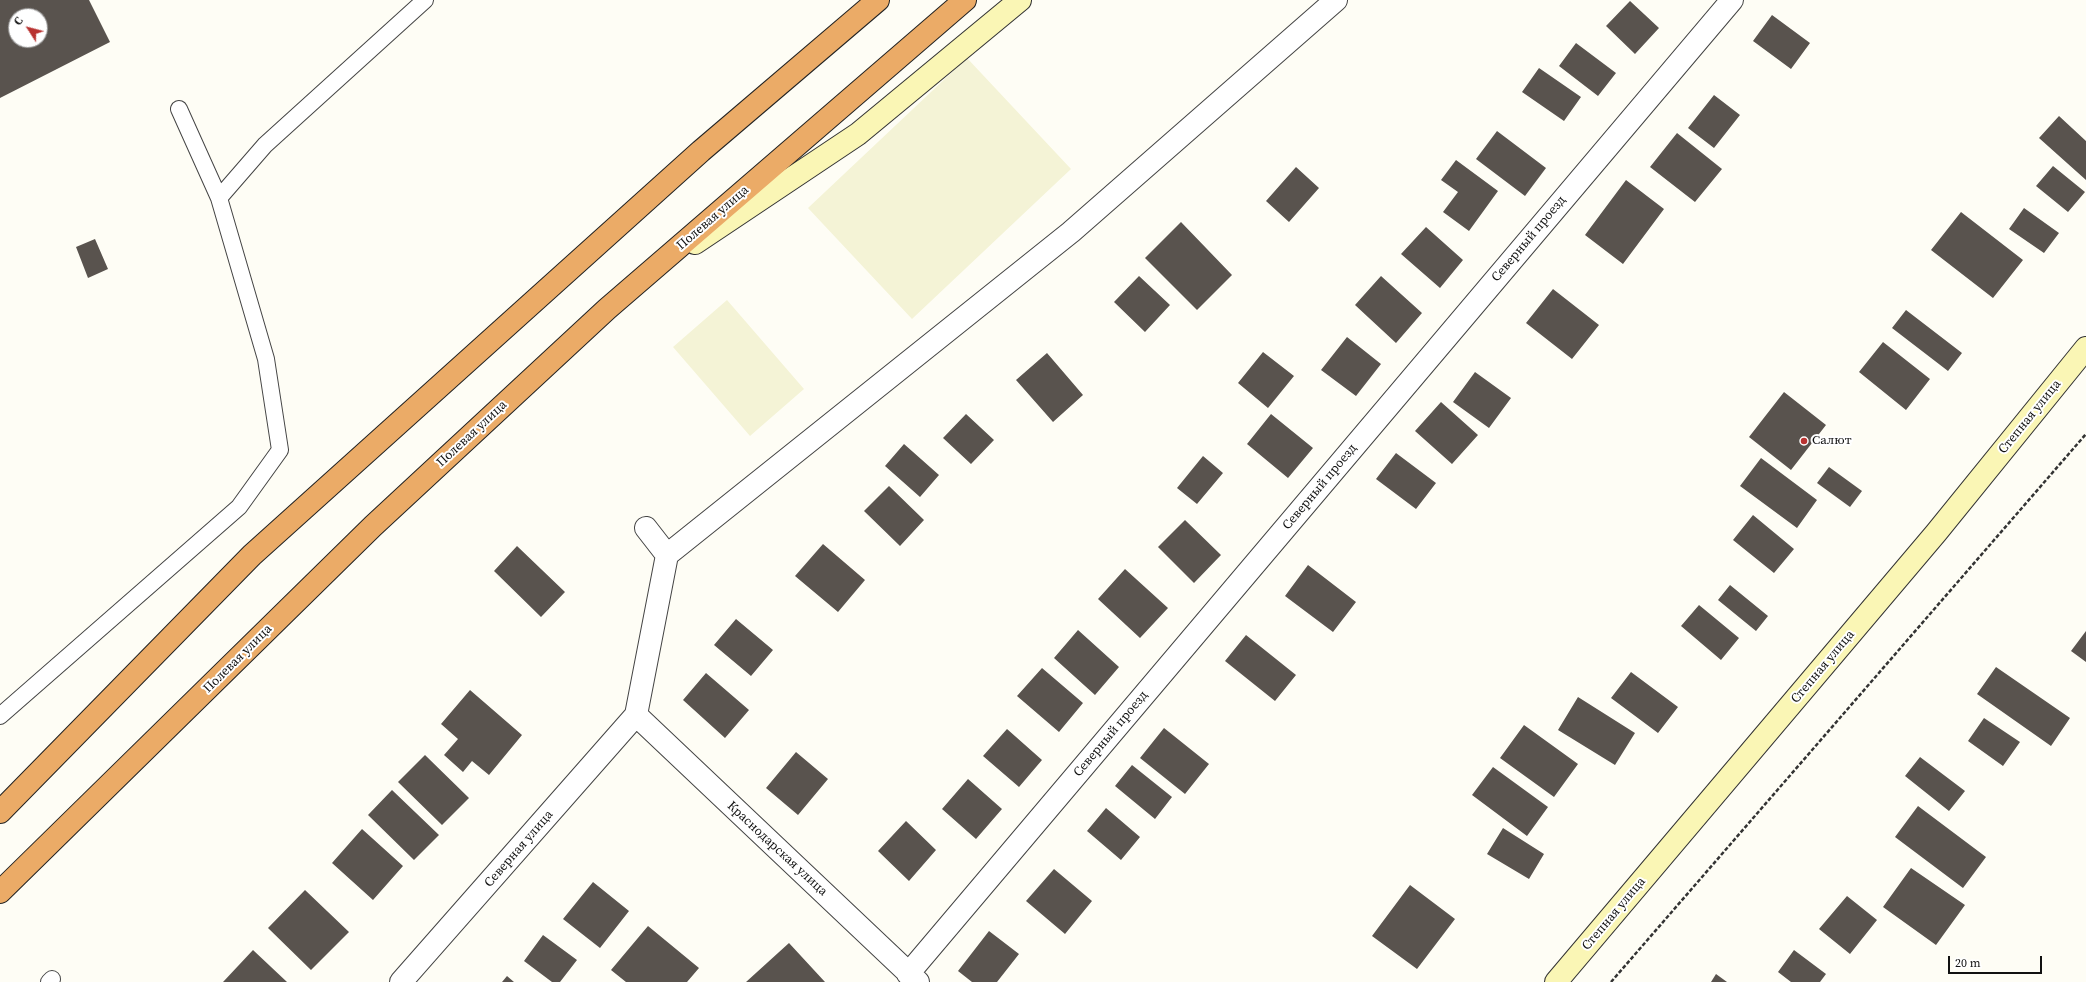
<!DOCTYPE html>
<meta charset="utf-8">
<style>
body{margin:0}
#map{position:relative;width:2086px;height:982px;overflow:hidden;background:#fefdf5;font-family:"Source Serif 4",serif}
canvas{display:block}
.north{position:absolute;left:8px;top:8px;width:40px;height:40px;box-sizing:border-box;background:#fff;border:1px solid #a0a0a0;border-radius:50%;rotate:306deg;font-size:11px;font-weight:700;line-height:16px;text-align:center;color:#111}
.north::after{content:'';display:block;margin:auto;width:14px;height:18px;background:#b93331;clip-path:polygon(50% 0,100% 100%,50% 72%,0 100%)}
.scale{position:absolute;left:1948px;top:956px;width:94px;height:18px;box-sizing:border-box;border:2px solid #111;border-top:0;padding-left:5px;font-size:12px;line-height:14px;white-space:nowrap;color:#111;-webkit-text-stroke:3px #fff;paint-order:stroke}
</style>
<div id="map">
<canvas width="2086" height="982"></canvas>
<div class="north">С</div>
<div class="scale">20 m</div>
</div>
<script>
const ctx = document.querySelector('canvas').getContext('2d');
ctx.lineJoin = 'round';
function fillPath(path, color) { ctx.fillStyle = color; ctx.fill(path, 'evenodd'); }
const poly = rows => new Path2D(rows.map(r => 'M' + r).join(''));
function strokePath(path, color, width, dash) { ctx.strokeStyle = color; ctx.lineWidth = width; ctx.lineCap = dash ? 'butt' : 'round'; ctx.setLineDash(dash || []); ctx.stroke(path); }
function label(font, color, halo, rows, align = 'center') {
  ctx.font = font + ' "Source Serif 4",serif'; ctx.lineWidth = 4; ctx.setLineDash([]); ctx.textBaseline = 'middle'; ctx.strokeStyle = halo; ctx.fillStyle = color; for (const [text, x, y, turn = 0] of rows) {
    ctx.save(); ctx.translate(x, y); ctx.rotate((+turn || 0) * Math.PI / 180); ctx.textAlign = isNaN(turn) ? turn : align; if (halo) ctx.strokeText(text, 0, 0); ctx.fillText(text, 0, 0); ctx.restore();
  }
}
fillPath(poly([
 [967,58,1071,169,912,319,808,208],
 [727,300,804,389,750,436,673,347]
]), '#f4f3d6');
fillPath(poly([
 [0,0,89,0,110,42,0,98],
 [16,16,40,16,40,40,16,40],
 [1630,1,1659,28,1635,54,1606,26],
 [1772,15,1810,43,1791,69,1753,41],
 [1576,43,1616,73,1598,96,1559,66],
 [1539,68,1581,97,1564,121,1522,92],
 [1714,95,1740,115,1714,148,1688,128],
 [2059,116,2086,141,2086,180,2039,138],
 [1497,131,1546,168,1525,196,1476,159],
 [1677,133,1722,169,1695,202,1650,167],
 [1456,160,1498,191,1469,231,1443,212,1458,192,1441,180],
 [2053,166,2085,192,2068,212,2036,186],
 [1296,167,1319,188,1289,222,1266,201],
 [1626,180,1664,209,1623,264,1585,235],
 [2024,208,2059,233,2044,253,2009,229],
 [1961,212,2023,260,1993,298,1931,250],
 [1181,222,1232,275,1197,310,1145,258],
 [1426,227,1463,260,1440,288,1401,254],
 [95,239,108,269,88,278,76,247],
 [1139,276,1170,305,1145,332,1114,302],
 [1381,276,1422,313,1396,343,1355,305],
 [1553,289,1599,325,1572,359,1526,323],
 [1906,310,1962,353,1948,371,1892,328],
 [1347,337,1381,364,1356,396,1321,370],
 [1883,342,1930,379,1906,410,1859,372],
 [1263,352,1294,376,1268,408,1238,383],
 [1047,353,1083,395,1053,422,1016,380],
 [1475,372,1511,398,1489,428,1453,402],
 [1784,392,1826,425,1791,470,1749,437],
 [1441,402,1478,435,1452,464,1415,431],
 [966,414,994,440,971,464,943,438],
 [1271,414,1313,448,1288,478,1247,444],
 [904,444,939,475,920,497,885,466],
 [1396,453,1436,483,1416,509,1376,479],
 [1203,456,1223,473,1197,504,1177,488],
 [1761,458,1817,500,1797,528,1740,486],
 [1829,467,1862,491,1850,507,1817,483],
 [889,486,924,520,900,546,864,511],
 [1753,515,1794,549,1774,573,1733,540],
 [1185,520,1221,555,1194,583,1158,547],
 [823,544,865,580,838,612,795,576],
 [517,546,565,592,541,617,494,571],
 [1308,565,1356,602,1333,632,1285,596],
 [1125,569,1168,608,1140,638,1098,599],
 [1730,585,1768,616,1756,631,1718,600],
 [1699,605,1739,638,1721,660,1681,626],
 [736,619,773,650,751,676,714,645],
 [1078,630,1119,667,1095,695,1054,658],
 [2086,631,2086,662,2071,651],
 [1246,635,1296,675,1275,701,1225,661],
 [1996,667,2070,718,2051,746,1977,694],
 [1042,668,1083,703,1059,732,1017,696],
 [1631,672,1678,707,1658,733,1611,698],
 [706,673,749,710,725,738,683,700],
 [470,690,522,735,489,775,472,761,463,772,444,755,458,739,441,724],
 [1578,697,1635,733,1615,765,1558,730],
 [1984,718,2020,742,2003,766,1968,741],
 [1524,725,1578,764,1554,797,1500,758],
 [1164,728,1209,764,1185,794,1140,758],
 [1007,729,1042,760,1019,787,983,756],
 [796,752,828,779,798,815,766,788],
 [425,755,469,798,442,825,398,782],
 [1920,757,1965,791,1949,811,1905,776],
 [1132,765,1172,797,1155,819,1115,786],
 [1493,767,1548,807,1527,836,1472,795],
 [968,779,1002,809,976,839,942,809],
 [392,790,439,835,414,860,368,815],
 [1918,806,1986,857,1963,888,1895,837],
 [1106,808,1140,837,1121,860,1087,831],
 [906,821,936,850,909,881,878,851],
 [1503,828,1544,854,1529,879,1487,854],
 [362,829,403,866,373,900,332,863],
 [1911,868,1965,905,1936,945,1883,907],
 [1054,869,1092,901,1065,934,1026,901],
 [593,882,629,911,600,948,563,919],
 [1410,885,1455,919,1417,969,1372,936],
 [305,890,349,932,311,970,268,928],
 [1847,896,1877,920,1850,954,1819,929],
 [648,926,699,968,687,982,626,982,611,970],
 [989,931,1019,954,997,982,972,982,958,971],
 [543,935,577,960,560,982,552,982,524,961],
 [789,943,825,982,746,982],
 [253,950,287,982,223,982],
 [1794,950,1826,974,1820,982,1791,982,1778,972],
 [1716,974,1727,982,1711,982],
 [507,976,514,982,502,982]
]), '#59534e');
const lane = poly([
 [219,198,265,145,425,0],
 [0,716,239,507,280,450,266,359,219,198,179,109],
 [49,982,52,979]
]);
const street = poly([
 [667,555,1071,232,1336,0],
 [636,715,918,982],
 [636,715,667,555,646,528],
 [908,974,1732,0],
 [401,982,636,715]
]);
const secondary = poly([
 [695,243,858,134,1020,0],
 [1556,982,1936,533,2086,348]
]);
const highway = poly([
 [0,812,252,555,701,151,878,0],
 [0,892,373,526,607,309,965,0]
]);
strokePath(lane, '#444', 18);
strokePath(street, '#444', 24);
strokePath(secondary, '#333', 24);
strokePath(highway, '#222', 24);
strokePath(poly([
 [1611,982,2086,434]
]), '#333', 2.5, [4, 2]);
strokePath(lane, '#fff', 16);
strokePath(street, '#fff', 22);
strokePath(secondary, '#faf6b5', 22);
strokePath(highway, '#ebab67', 22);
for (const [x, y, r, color] of [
 [1804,441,4,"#b93331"]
]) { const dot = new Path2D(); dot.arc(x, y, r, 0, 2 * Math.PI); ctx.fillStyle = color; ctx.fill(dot); strokePath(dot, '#fff', 1.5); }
label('13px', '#111', '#fff', [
 ["Полевая улица",713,218,-41],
 ["Северный проезд",1529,239,-50],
 ["Степная улица",2030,417,-51],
 ["Полевая улица",472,434,-43],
 ["Северный проезд",1320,487,-50],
 ["Полевая улица",238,659,-45],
 ["Степная улица",1823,667,-50],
 ["Северный проезд",1111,734,-50],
 ["Северная улица",519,849,-49],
 ["Краснодарская улица",777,849,43],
 ["Степная улица",1614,914,-50]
]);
label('13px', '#111', '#fff', [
 ["Салют",1812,441]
], 'left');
</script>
